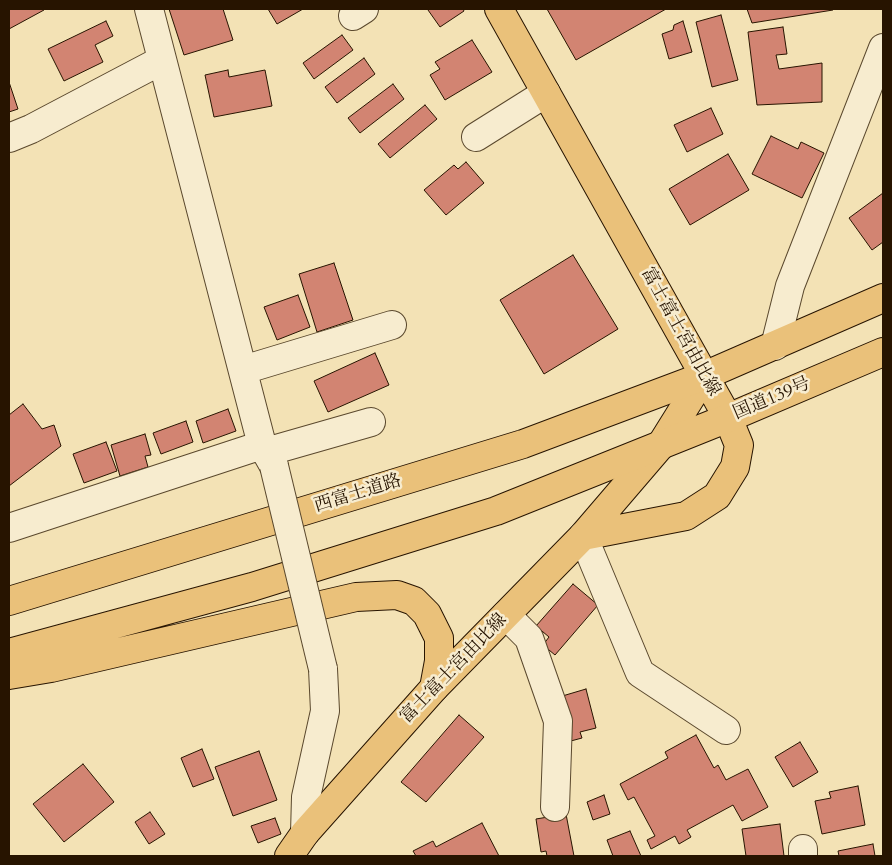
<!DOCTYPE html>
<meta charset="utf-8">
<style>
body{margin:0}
#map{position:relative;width:892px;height:865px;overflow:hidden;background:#f3e2b5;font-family:Cardo,serif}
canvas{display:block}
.frame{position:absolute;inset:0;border:10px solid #271400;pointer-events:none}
</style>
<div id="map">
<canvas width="892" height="865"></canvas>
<div class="frame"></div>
</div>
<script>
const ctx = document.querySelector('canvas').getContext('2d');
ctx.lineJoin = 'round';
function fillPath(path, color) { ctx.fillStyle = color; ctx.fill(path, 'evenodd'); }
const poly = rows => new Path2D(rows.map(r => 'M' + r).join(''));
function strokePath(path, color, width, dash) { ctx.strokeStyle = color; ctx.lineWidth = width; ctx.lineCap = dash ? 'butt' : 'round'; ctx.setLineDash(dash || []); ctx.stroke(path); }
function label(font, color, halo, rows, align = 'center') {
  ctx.font = font + ' Cardo,"Noto Serif JP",serif'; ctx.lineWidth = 5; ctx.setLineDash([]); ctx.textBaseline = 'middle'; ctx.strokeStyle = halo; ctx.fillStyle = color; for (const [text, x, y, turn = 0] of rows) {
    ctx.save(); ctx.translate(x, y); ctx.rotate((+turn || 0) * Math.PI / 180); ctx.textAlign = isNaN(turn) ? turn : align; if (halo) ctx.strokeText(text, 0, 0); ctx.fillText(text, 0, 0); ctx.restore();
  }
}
const building = poly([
 [9,9,43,9,44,10,9,29,9,9],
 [169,9,223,9,233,40,184,55,169,9],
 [268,9,303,9,277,24,268,9],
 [429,9,463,9,464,11,440,27,428,10,429,9],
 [547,9,666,9,576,60,547,9],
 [747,9,833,9,833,10,752,23,747,9],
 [721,15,738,80,712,87,696,22,721,15],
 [106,21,113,36,95,45,103,62,64,81,48,49,106,21],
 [683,21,692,52,669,59,662,34,673,30,674,25,683,21],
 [783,27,787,54,776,55,779,69,822,63,822,102,757,105,748,32,783,27],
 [342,35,353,50,314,79,303,63,342,35],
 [472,40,492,72,445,100,430,75,440,69,435,62,472,40],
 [364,58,375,74,337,103,325,87,364,58],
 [228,70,229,77,265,70,272,106,214,117,205,75,228,70],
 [9,82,18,109,9,112,9,82],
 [393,84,404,99,360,133,348,118,393,84],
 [425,105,437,119,390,158,378,144,425,105],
 [711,108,723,134,687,152,674,125,711,108],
 [771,136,798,149,801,142,824,153,802,198,752,174,771,136],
 [728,154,749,190,690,225,669,189,728,154],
 [466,162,484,183,446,215,424,190,454,165,458,169,466,162],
 [883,193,883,242,872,250,849,218,883,193],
 [573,255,618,329,544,374,500,300,573,255],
 [334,263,353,320,317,332,299,274,334,263],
 [298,295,310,327,277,340,264,307,298,295],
 [375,353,389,385,328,412,314,381,375,353],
 [23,404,42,429,54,425,61,446,9,486,9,415,23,404],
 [228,409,236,431,203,443,196,421,228,409],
 [186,421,193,442,161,454,153,433,186,421],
 [145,434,151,455,145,456,148,467,120,476,111,445,145,434],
 [106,442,117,471,84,483,73,454,106,442],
 [573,584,598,605,555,655,543,645,549,637,536,626,573,584],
 [586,689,596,728,580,732,582,738,567,742,559,697,586,689],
 [459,715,484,737,426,802,401,782,459,715],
 [696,735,714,768,718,765,726,780,748,769,768,807,742,821,733,805,687,830,691,837,679,844,675,836,651,849,647,840,655,836,634,797,628,800,620,784,668,758,665,752,696,735],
 [800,742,818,772,793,787,775,757,800,742],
 [202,749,214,779,193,787,181,758,202,749],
 [259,751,277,800,233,816,215,767,259,751],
 [83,764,114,802,64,842,33,804,83,764],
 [858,786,865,825,822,834,815,801,831,798,829,792,858,786],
 [604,795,610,814,593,820,587,802,604,795],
 [150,812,165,834,149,844,135,822,150,812],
 [566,814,574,856,547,856,546,851,541,852,536,819,566,814],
 [275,818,281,834,258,843,251,826,275,818],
 [482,823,499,856,416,856,413,851,433,841,436,847,482,823],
 [780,824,784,856,746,856,742,829,780,824],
 [630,831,641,856,613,856,607,840,630,831],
 [873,844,875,856,839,856,838,851,873,844]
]);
fillPath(building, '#d28472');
strokePath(building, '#271400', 1);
const street = poly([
 [149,9,262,445,274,466],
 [353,16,364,9],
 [476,137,546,93],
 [9,138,31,129,162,60],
 [775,346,790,286,883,48],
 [243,370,392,325],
 [266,452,371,422],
 [9,528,262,445],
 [583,536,640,673,726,730],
 [506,615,529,638,558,721,555,807],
 [305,833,306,797,325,711,323,669],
 [803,849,803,856]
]);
const primary = poly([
 [499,9,728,418,739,445,735,467,717,496,686,516,583,536],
 [289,856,305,833,434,688,583,536,661,445,704,376]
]);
const highway = poly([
 [9,601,523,444,704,376,883,298],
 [9,653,252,587,496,511,728,418,883,352],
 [9,675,51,668,356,597,397,595,414,601,427,614,439,638,439,661,434,688]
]);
strokePath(street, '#5a482d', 30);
strokePath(primary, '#271400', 30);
strokePath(highway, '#271400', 30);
strokePath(street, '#f7eccf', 28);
strokePath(primary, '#eac17a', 28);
strokePath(highway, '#eac17a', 28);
const streetBridge = poly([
 [274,466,323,669]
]);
strokePath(streetBridge, '#5a482d', 30, []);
strokePath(streetBridge, '#f7eccf', 28);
label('18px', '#271400', '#f7eccf', [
 ["富士富士宮由比線",680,332,61],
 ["国道139号",772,399,-23],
 ["西富士道路",358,494,-17],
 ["富士富士宮由比線",454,669,-46]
]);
</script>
